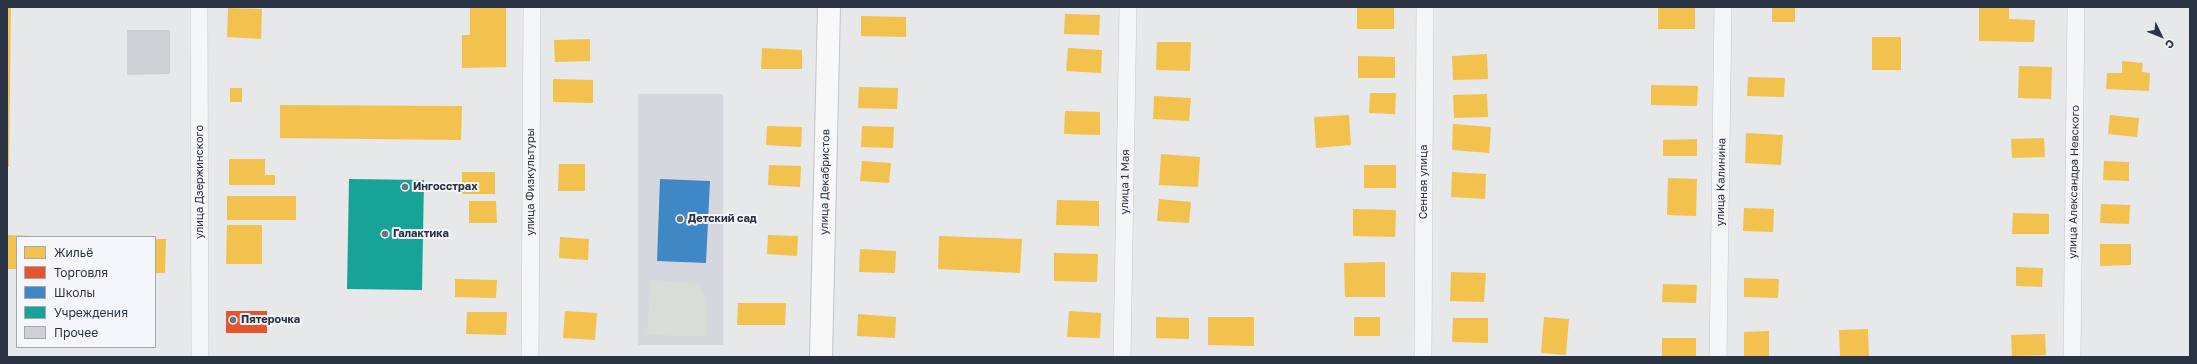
<!DOCTYPE html>
<meta charset="utf-8">
<style>
body{margin:0}
#map{position:relative;width:2197px;height:364px;overflow:hidden;background:#e6e8ea;font-family:"Golos Text",sans-serif}
canvas{display:block}
.frame{position:absolute;inset:0;border:8px solid #2b3445;pointer-events:none}
.legend{position:absolute;left:16px;top:236px;width:140px;height:112px;box-sizing:border-box;background:#f4f6f9;border:1px solid #a4a8b1;margin:0;padding:5px 7px;list-style:none;font-size:12px;color:#2b3445}
.legend li{display:flex;align-items:center;gap:8px;height:20px}
.legend b{width:20px;border:1px solid #a4a8b1}
.north{position:absolute;left:2141px;top:16px;width:40px;height:40px;-webkit-text-stroke:3px #f4f6f9;paint-order:stroke;rotate:133deg;font-size:11px;font-weight:700;line-height:16px;text-align:center;color:#2b3445}
.north::after{content:'';display:block;margin:auto;width:14px;height:18px;background:#2b3445;clip-path:polygon(50% 0,100% 100%,50% 72%,0 100%)}
</style>
<div id="map">
<canvas width="2197" height="364"></canvas>
<div class="frame"></div>
<ul class="legend">
<li><b style="height:11px;background:#f2c14e"></b>Жильё</li>
<li><b style="height:11px;background:#e4572e"></b>Торговля</li>
<li><b style="height:11px;background:#3f88c5"></b>Школы</li>
<li><b style="height:11px;background:#17a398"></b>Учреждения</li>
<li><b style="height:11px;background:#ced0d3"></b>Прочее</li>
</ul>
<div class="north">С</div>
</div>
<script>
const ctx = document.querySelector('canvas').getContext('2d');
ctx.lineJoin = 'round';
function fillPath(path, color) { ctx.fillStyle = color; ctx.fill(path, 'evenodd'); }
const poly = rows => new Path2D(rows.map(r => 'M' + r).join(''));
function strokePath(path, color, width, dash) { ctx.strokeStyle = color; ctx.lineWidth = width; ctx.lineCap = dash ? 'butt' : 'round'; ctx.setLineDash(dash || []); ctx.stroke(path); }
function label(font, color, halo, rows, align = 'center') {
  ctx.font = font + ' "Golos Text",sans-serif'; ctx.lineWidth = 4; ctx.setLineDash([]); ctx.textBaseline = 'middle'; ctx.strokeStyle = halo; ctx.fillStyle = color; for (const [text, x, y, turn = 0] of rows) {
    ctx.save(); ctx.translate(x, y); ctx.rotate((+turn || 0) * Math.PI / 180); ctx.textAlign = isNaN(turn) ? turn : align; if (halo) ctx.strokeText(text, 0, 0); ctx.fillText(text, 0, 0); ctx.restore();
  }
}
fillPath(poly([
 [638,94,723,94,723,345,638,345]
]), '#d4d7dd');
fillPath(poly([
 [651,280,693,283,702,289,706,301,707,336,647,335]
]), '#d6ded6');
fillPath(poly([
 [7,7,11,7,9,167,7,167],
 [470,7,506,7,506,67,462,68,462,35,470,35],
 [1357,7,1394,7,1394,29,1357,29],
 [1772,7,1795,7,1795,22,1772,22],
 [1979,7,2009,7,2009,19,2035,20,2034,42,1979,41],
 [228,8,262,9,261,39,227,37],
 [1658,8,1695,8,1695,29,1658,29],
 [1065,14,1100,15,1099,35,1064,34],
 [861,16,906,17,906,37,861,36],
 [1872,37,1901,37,1901,70,1872,70],
 [590,39,590,61,555,62,554,40],
 [1157,42,1191,42,1190,71,1156,70],
 [762,48,802,50,802,69,761,69],
 [1068,48,1102,50,1101,73,1066,71],
 [1487,54,1488,79,1453,80,1452,56],
 [1358,56,1395,57,1395,78,1358,78],
 [2122,61,2143,63,2142,72,2150,73,2149,91,2106,89,2107,73,2122,73],
 [2019,66,2052,67,2051,99,2018,98],
 [1748,77,1785,78,1784,97,1747,96],
 [553,79,593,80,593,103,553,102],
 [1651,85,1698,86,1697,106,1651,105],
 [859,87,898,88,897,109,858,108],
 [230,88,242,88,242,102,230,102],
 [1370,93,1396,93,1395,114,1369,113],
 [1487,94,1488,117,1454,118,1453,95],
 [1154,96,1191,98,1189,121,1153,119],
 [280,105,462,106,461,140,280,138],
 [1065,111,1100,112,1100,135,1064,134],
 [1349,115,1351,145,1316,148,1314,117],
 [2110,115,2139,118,2137,137,2108,134],
 [1453,124,1491,127,1489,153,1452,150],
 [767,126,802,127,801,147,766,145],
 [862,126,894,127,893,148,861,147],
 [1746,133,1783,135,1781,165,1745,163],
 [2044,138,2045,157,2012,158,2011,139],
 [1697,139,1697,156,1663,156,1663,140],
 [1161,154,1200,157,1198,187,1159,185],
 [229,159,265,159,265,175,275,175,275,185,229,185],
 [862,161,891,163,889,183,860,181],
 [2104,161,2129,162,2129,181,2103,180],
 [559,164,585,164,585,191,558,191],
 [769,165,801,166,800,187,768,185],
 [1364,165,1396,165,1396,188,1364,188],
 [462,172,495,172,495,194,462,194],
 [1452,172,1486,174,1485,199,1451,197],
 [1668,178,1697,179,1696,216,1667,215],
 [227,196,296,196,296,220,227,220],
 [1159,199,1191,202,1189,223,1157,221],
 [1057,200,1099,201,1099,226,1056,225],
 [469,201,496,201,497,223,469,223],
 [2101,204,2130,205,2129,224,2100,223],
 [1744,208,1774,209,1773,232,1743,231],
 [1353,209,1396,210,1395,237,1353,236],
 [2013,213,2049,214,2049,234,2012,234],
 [227,225,262,225,262,264,226,264],
 [7,235,32,236,17,237,17,269,7,269],
 [768,235,798,236,797,256,767,254],
 [939,236,1022,239,1020,273,938,269],
 [560,237,589,239,588,260,559,258],
 [155,239,166,239,165,273,155,273],
 [2100,244,2131,244,2131,265,2100,266],
 [860,249,896,251,895,273,859,272],
 [1054,253,1098,254,1097,282,1054,281],
 [1385,262,1385,297,1345,297,1344,263],
 [2016,267,2043,268,2042,287,2016,286],
 [1451,272,1486,273,1484,302,1450,301],
 [1744,278,1779,279,1778,298,1744,297],
 [455,279,497,280,496,298,455,297],
 [1663,284,1697,285,1696,303,1662,302],
 [738,303,786,303,785,325,737,325],
 [565,311,597,313,595,340,563,338],
 [1069,311,1101,313,1100,338,1067,337],
 [467,312,507,312,506,335,466,334],
 [858,314,896,317,895,338,857,336],
 [1156,317,1189,318,1189,339,1156,338],
 [1208,317,1254,317,1254,346,1208,345],
 [1354,317,1380,317,1380,336,1354,336],
 [1544,317,1569,319,1566,355,1541,353],
 [1453,318,1488,318,1488,343,1452,342],
 [1868,329,1869,357,1840,357,1839,330],
 [1769,331,1769,357,1744,357,1744,332],
 [2045,334,2046,355,2012,356,2011,335],
 [1662,338,1696,338,1696,356,1662,356]
]), '#f2c14e');
fillPath(poly([
 [226,311,267,311,267,333,226,333]
]), '#e4572e');
fillPath(poly([
 [660,179,710,181,706,263,657,261]
]), '#3f88c5');
fillPath(poly([
 [349,179,424,180,422,290,347,289]
]), '#17a398');
fillPath(poly([
 [127,30,170,30,170,74,127,75]
]), '#ced0d3');
const street = poly([
 [199,7,200,357],
 [530,357,532,7],
 [1122,357,1128,7],
 [1423,357,1425,7],
 [1718,357,1723,7],
 [2072,357,2076,7]
]);
const primary = poly([
 [821,357,829,7]
]);
strokePath(street, '#c4c6c8', 18);
strokePath(primary, '#c2c5c8', 24);
strokePath(street, '#f5f6f7', 17);
strokePath(primary, '#f8f8f8', 22);
for (const [x, y, r, color] of [
 [405,187,4,"#6c737f"],
 [680,219,4,"#6c737f"],
 [385,234,4,"#6c737f"],
 [233,320,4,"#6c737f"]
]) { const dot = new Path2D(); dot.arc(x, y, r, 0, 2 * Math.PI); ctx.fillStyle = color; ctx.fill(dot); strokePath(dot, '#f4f6f9', 1.5); }
label('11px', '#2b3445', '#f4f6f9', [
 ["улица Дзержинского",200,182,-90],
 ["улица Физкультуры",531,182,-90],
 ["улица Декабристов",825,182,-89],
 ["улица 1 Мая",1125,182,-89],
 ["Сенная улица",1424,182,-90],
 ["улица Калинина",1721,182,-89],
 ["улица Александра Невского",2074,182,-89]
]);
label('bold 11px', '#2b3445', '#f4f6f9', [
 ["Ингосстрах",413,187],
 ["Детский сад",688,219],
 ["Галактика",393,234],
 ["Пятерочка",241,320]
], 'left');
</script>
